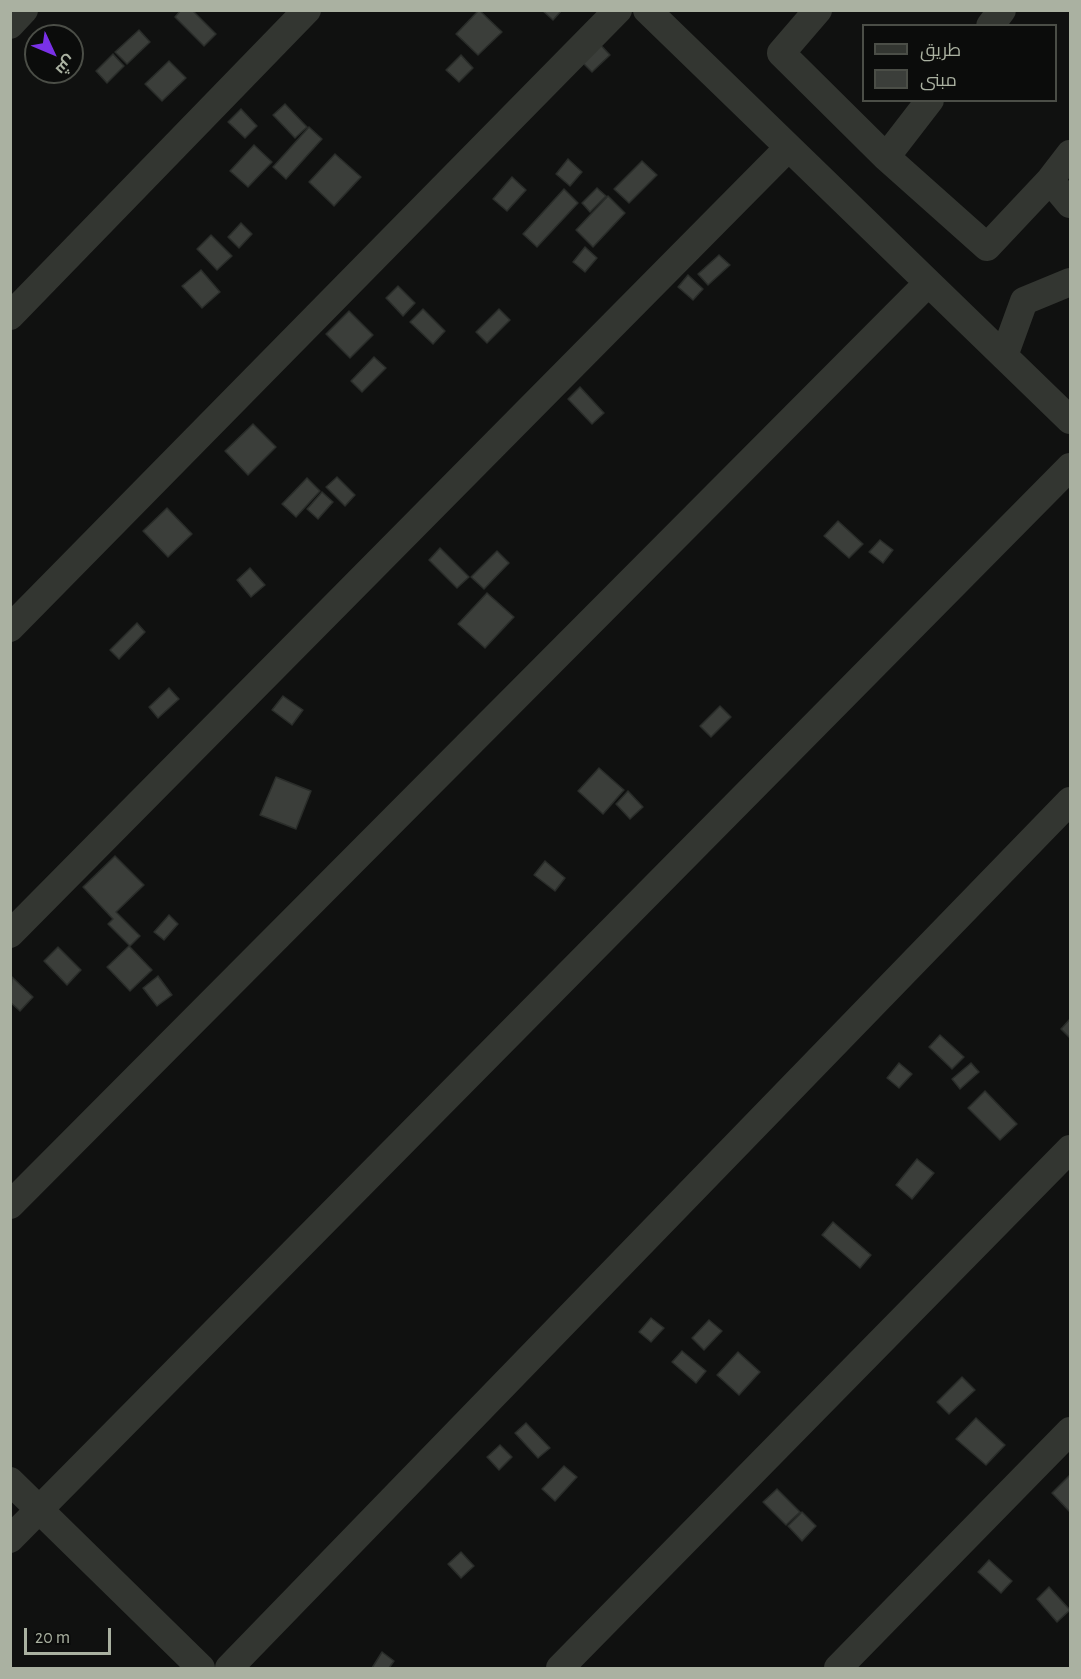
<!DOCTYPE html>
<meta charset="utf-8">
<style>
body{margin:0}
#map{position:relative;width:1081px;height:1679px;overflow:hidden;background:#101110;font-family:"Alegreya Sans",Cairo,sans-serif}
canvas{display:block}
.frame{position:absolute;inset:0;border:12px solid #aab1a1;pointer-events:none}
.legend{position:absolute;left:862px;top:24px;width:195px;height:78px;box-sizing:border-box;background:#0b0c0b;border:2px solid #4b4e47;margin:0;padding:8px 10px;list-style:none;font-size:18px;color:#aab1a1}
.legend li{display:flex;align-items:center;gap:12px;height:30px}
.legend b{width:30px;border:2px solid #4b4e47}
.north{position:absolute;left:24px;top:24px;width:60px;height:60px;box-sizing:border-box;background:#0b0c0b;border:2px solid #4b4e47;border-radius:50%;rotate:134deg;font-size:16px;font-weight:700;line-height:24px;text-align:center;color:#aab1a1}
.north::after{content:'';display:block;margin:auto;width:21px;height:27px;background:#7a31e8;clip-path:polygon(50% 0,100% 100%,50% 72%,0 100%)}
.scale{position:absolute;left:24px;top:1628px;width:87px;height:27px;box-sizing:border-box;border:3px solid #aab1a1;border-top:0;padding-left:8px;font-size:18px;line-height:21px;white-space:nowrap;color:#aab1a1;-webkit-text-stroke:4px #0b0c0b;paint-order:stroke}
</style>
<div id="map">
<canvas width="1081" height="1679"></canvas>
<div class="frame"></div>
<ul class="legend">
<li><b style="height:8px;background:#333631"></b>طريق</li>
<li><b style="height:16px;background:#3b3e3a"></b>مبنى</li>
</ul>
<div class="north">ش</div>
<div class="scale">20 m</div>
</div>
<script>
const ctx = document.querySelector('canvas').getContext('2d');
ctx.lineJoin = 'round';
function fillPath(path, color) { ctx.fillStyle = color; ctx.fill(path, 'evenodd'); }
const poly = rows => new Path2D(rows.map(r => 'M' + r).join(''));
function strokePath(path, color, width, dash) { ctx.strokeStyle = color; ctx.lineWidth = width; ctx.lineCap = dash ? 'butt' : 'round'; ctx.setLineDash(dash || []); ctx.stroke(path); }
const building = poly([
 [181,10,192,10,216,34,204,46,175,17,181,10],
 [479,10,502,32,478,55,456,34,479,10],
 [542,10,562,10,553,20,542,10],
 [139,30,150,42,127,64,115,52,139,30],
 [596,40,610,55,592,72,578,58,596,40],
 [113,54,124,66,107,83,96,71,113,54],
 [461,55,473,68,459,82,446,70,461,55],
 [169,61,186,78,162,101,145,84,169,61],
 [285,104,307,127,295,138,273,115,285,104],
 [241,109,257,126,245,138,228,122,241,109],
 [309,127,322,139,286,179,273,167,309,127],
 [254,145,272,162,248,187,230,171,254,145],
 [335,154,361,177,334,206,309,182,335,154],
 [568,159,582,172,570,186,556,174,568,159],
 [642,161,657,175,629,203,614,189,642,161],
 [512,177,526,190,507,211,493,199,512,177],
 [597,188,606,196,590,212,582,203,597,188],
 [564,189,578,203,537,247,523,234,564,189],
 [608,196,625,213,593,247,576,230,608,196],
 [241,223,252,234,239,248,228,237,241,223],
 [211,235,232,256,217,270,197,249,211,235],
 [585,247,597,258,585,272,573,262,585,247],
 [719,255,730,265,708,285,698,274,719,255],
 [201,270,220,292,202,308,182,286,201,270],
 [688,275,703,289,693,300,678,287,688,275],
 [398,286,415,303,403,316,386,298,398,286],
 [423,309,445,331,433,344,410,322,423,309],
 [499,309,510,320,487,343,476,332,499,309],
 [349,311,373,335,350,358,326,334,349,311],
 [374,357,386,368,362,392,351,381,374,357],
 [580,387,604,413,592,424,568,399,580,387],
 [253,424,276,447,248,475,225,451,253,424],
 [337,477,355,495,345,506,326,487,337,477],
 [307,478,320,491,296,517,282,504,307,478],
 [322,492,333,502,318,519,307,509,322,492],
 [167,508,192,534,168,557,143,531,167,508],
 [838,521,863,544,849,558,824,536,838,521],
 [880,540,893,550,883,563,869,552,880,540],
 [440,548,469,577,457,588,429,560,440,548],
 [497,551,509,563,484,589,471,577,497,551],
 [250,568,265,585,251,597,237,580,250,568],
 [487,593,514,617,485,648,458,624,487,593],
 [137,623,145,632,119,659,110,650,137,623],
 [169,688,179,699,158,718,149,707,169,688],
 [283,696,303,710,292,725,272,710,283,696],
 [720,706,731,717,711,737,700,726,720,706],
 [599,768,624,790,603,814,578,791,599,768],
 [276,777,311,791,296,829,260,815,276,777],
 [628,791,643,807,630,819,616,804,628,791],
 [115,856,144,885,116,912,140,936,130,946,108,924,113,919,83,887,115,856],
 [545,861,565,878,555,891,534,875,545,861],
 [169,915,178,924,164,940,154,932,169,915],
 [129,946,152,970,130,991,107,967,129,946],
 [58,947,81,970,67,985,44,961,58,947],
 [158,976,172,995,157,1006,143,988,158,976],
 [12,977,33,997,20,1011,10,1002,12,977],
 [1070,1019,1070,1038,1061,1029,1070,1019],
 [940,1035,964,1057,952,1069,929,1047,940,1035],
 [899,1063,912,1074,899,1088,887,1078,899,1063],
 [971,1063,979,1072,960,1089,952,1079,971,1063],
 [985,1091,1017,1124,1000,1140,968,1108,985,1091],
 [917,1159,934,1173,912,1199,896,1185,917,1159],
 [833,1222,871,1255,860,1268,822,1235,833,1222],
 [651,1318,664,1328,651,1342,639,1332,651,1318],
 [709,1320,722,1331,704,1350,692,1338,709,1320],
 [682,1351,706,1371,696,1383,672,1362,682,1351],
 [738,1352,760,1372,739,1395,717,1375,738,1352],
 [962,1377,975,1390,949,1414,937,1402,962,1377],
 [976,1418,1005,1445,986,1465,956,1439,976,1418],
 [526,1423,550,1448,538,1458,515,1433,526,1423],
 [500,1445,512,1457,499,1470,487,1457,500,1445],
 [564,1466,577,1477,555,1501,542,1489,564,1466],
 [1070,1475,1070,1512,1052,1493,1070,1475],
 [777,1489,800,1512,786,1525,763,1502,777,1489],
 [802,1512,816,1526,802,1541,788,1526,802,1512],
 [461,1552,474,1566,461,1578,448,1564,461,1552],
 [989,1560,1012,1581,1001,1593,978,1572,989,1560],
 [1049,1587,1070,1610,1057,1622,1037,1599,1049,1587],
 [382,1652,394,1661,389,1668,372,1668,382,1652]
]);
fillPath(building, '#3b3e3a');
strokePath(building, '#2a2d2a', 1.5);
strokePath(poly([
 [647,10,1070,420],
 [818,10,781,53,886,157,987,247,1050,180,1070,154],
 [10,25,24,10],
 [990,26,1002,10],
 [886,157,930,100],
 [1050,180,1070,204],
 [10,316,307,10],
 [1004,356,1024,301,1070,282],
 [10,628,618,10],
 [10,934,788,148],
 [10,1205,928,283],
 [10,1481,201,1668],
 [10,1539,1070,467],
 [229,1668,1070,801],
 [560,1668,1070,1149],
 [838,1668,1070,1431]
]), '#333631', 28);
</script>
